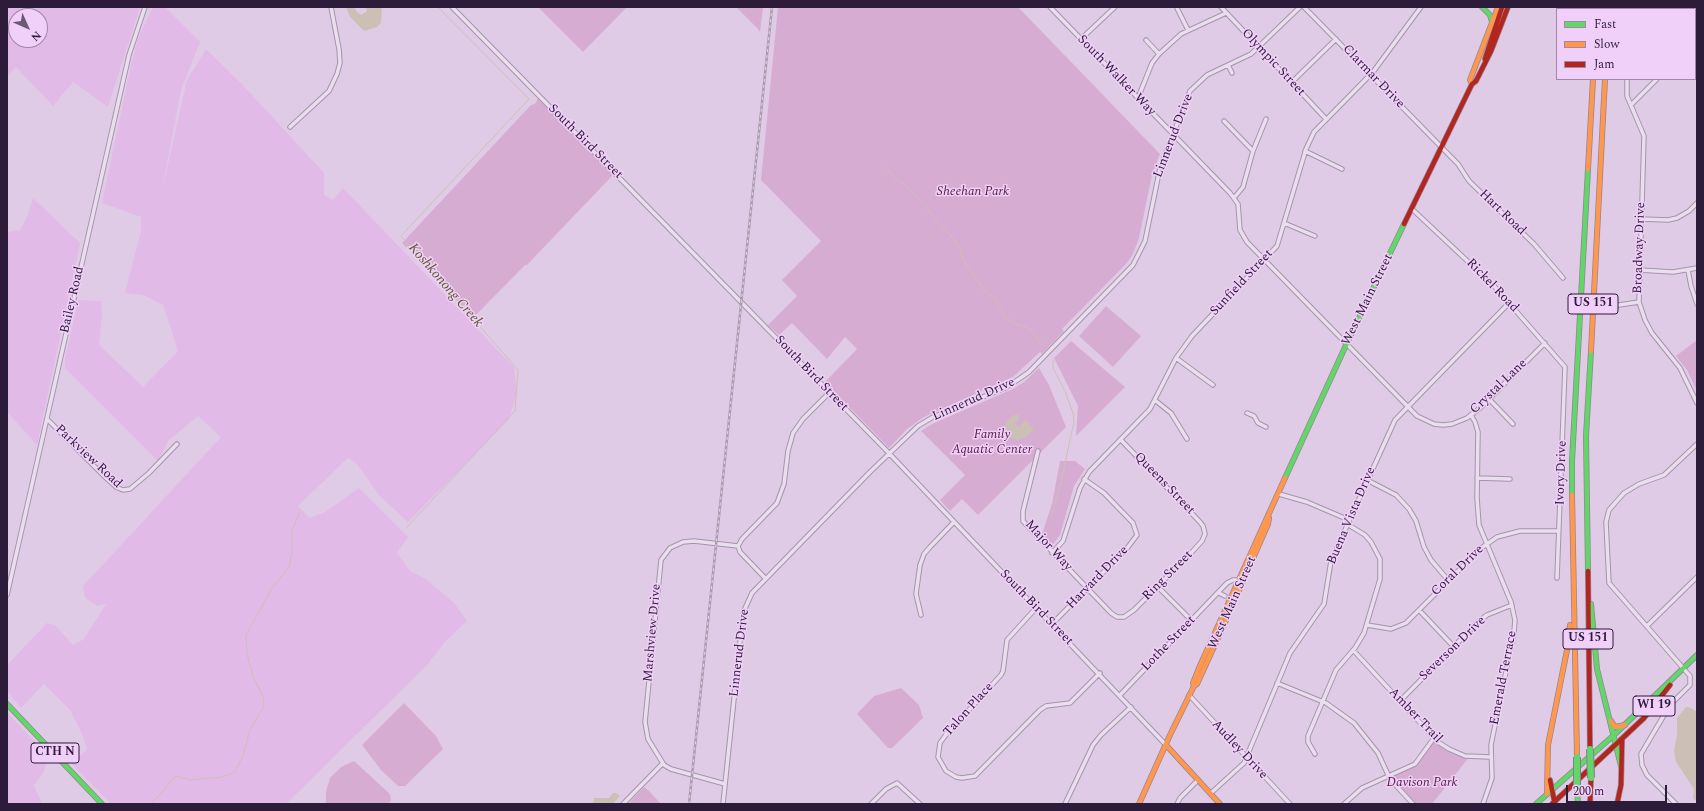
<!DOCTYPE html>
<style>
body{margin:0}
#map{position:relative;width:1704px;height:811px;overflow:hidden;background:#e0cbe6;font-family:Spectral,serif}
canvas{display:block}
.frame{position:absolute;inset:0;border:8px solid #2d1b3a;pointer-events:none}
.legend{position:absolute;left:1556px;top:8px;width:140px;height:72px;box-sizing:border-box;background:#f0cff8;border:1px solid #a287ac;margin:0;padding:5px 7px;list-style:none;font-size:12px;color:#2d1b3a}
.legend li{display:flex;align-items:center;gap:8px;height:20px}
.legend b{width:20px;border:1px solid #a287ac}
.north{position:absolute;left:8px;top:8px;width:40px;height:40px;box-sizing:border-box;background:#f0cff8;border:1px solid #a287ac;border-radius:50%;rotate:135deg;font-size:11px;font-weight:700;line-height:16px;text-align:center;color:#2d1b3a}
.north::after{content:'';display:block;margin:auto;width:14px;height:18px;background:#6c5976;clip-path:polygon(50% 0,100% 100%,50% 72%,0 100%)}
.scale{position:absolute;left:1566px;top:785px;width:101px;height:18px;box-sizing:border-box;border:2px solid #2d1b3a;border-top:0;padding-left:5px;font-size:12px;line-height:14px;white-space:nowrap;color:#2d1b3a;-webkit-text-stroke:3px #f0cff8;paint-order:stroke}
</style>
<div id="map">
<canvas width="1704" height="811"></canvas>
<div class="frame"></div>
<ul class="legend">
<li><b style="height:5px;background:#63d668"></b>Fast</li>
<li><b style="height:5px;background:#ff974d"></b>Slow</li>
<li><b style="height:5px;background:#b3261e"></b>Jam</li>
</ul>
<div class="north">N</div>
<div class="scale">200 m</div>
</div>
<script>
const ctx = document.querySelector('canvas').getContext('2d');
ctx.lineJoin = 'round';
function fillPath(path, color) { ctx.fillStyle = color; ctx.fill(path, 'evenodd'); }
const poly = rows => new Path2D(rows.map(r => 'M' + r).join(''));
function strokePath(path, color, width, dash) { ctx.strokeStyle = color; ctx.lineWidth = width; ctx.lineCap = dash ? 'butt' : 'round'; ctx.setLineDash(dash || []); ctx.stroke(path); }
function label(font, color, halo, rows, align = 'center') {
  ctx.font = font + ' Spectral,serif'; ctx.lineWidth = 3; ctx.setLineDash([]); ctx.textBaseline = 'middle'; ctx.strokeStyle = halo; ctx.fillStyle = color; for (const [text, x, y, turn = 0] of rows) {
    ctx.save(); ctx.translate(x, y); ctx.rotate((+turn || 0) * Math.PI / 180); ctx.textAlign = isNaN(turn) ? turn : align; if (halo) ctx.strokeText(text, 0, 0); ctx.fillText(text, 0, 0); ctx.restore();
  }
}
fillPath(poly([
 [7,7,140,7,108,107,73,82,53,106,16,67,7,76],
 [16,16,40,16,40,40,16,40],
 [153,7,165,7,200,42,181,90,161,195,187,80,206,49,242,84,324,173,324,195,333,200,343,188,514,367,517,394,509,419,408,522,379,495,357,464,348,458,298,506,310,518,325,512,359,488,408,537,397,553,410,571,426,579,455,604,467,621,444,643,427,665,286,804,111,804,71,763,87,750,83,736,70,710,44,684,21,708,7,691,7,665,47,623,55,625,73,645,84,639,106,604,97,606,85,598,83,586,221,437,198,416,168,441,158,461,65,368,65,359,78,300,101,301,102,316,99,345,143,387,178,351,163,305,143,295,125,293,141,231,141,217,102,203,131,65,138,38],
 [33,198,80,243,37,445,7,412,7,232,20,230,27,217],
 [7,712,48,756,44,772,34,785,42,804,7,804]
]), '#e2bae7');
fillPath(poly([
 [538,7,627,7,583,52],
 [736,7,763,7,760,32,758,29],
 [778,7,1018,7,1160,154,1152,175,1139,238,1133,254,1126,264,1062,329,1064,331,1042,354,1040,352,1013,377,924,417,907,429,889,448,825,382,857,349,845,337,827,359,792,323,779,335,768,325,797,296,782,280,821,241,761,180],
 [538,98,613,175,527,265,525,265,473,318,402,243,531,105,535,104],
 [1106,306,1141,336,1113,367,1079,336],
 [1697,340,1697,391,1687,370,1676,356],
 [1071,341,1125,387,1076,436,1078,406,1054,358],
 [1039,368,1049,385,1066,427,978,515,962,499,950,511,940,500,965,475,921,431,934,423,1013,389,1024,382],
 [1060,461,1075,461,1085,469,1074,486,1060,535,1051,547,1041,537,1052,504],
 [901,688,919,705,923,718,892,748,888,748,857,714,874,696],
 [404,703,436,736,443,749,405,786,398,786,381,770,362,745],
 [1434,738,1449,749,1470,756,1432,804,1413,804,1389,777,1415,764],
 [354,761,390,794,391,801,387,804,326,804,326,791,330,778,341,767],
 [644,787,648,790,661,804,628,804]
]), '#d7acd3');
fillPath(poly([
 [346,7,354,7,357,12,361,15,367,11,366,7,382,7,381,23,377,27,364,31,350,17],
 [1014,415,1019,415,1019,421,1014,422,1019,427,1025,420,1034,429,1026,437,1018,440,1013,439,1007,434,1005,428,1007,420],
 [1686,707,1691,708,1697,712,1697,802,1693,798,1694,789,1676,762,1674,751,1677,735,1677,718],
 [613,793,616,793,620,796,613,804,593,804,594,798,609,798]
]), '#ccc0b6');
strokePath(poly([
 [884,165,895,178,905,185,923,204,938,222,952,237,961,250,963,260,983,289,995,299,1005,317,1014,323,1031,329,1041,344],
 [1050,520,1062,478,1074,421,1073,413,1065,391,1053,368,1053,360],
 [407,527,515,411,518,370,401,236,529,99,438,7],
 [151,804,176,776,190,780,222,777,234,773,243,756,250,730,264,706,263,696,254,679,247,654,246,635,272,588,289,567,292,553,292,530,300,512]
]), '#ccc0b6', 1);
const street = poly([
 [452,7,885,449,1166,745],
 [1050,7,1230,193,1238,204,1240,230,1247,242,1417,416,1434,424,1443,425,1452,424,1467,418,1480,408,1545,343],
 [1221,7,1326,119],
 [1304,7,1458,164,1469,181,1534,244,1563,278],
 [1177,8,1188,30],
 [1629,9,1629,7],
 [1695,38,1697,36],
 [1081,39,1115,7],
 [1146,40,1159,54],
 [1228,65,1232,73],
 [1627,79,1627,96,1644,136,1639,302,1645,320,1652,333,1680,368,1697,403],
 [1291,83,1336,39],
 [1138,98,1152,63,1159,54,1181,34,1226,13],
 [1631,105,1657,79],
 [1224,121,1253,151],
 [290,127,329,91,337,74,340,63,339,49,331,7],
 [1305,151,1342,169],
 [1234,198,1243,187,1253,151,1266,119],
 [1412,209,1494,286,1565,367,1557,578],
 [1641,219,1668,220,1677,218,1689,211,1697,203],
 [1284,223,1315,236],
 [1639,270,1673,272,1697,268],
 [1688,270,1691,286,1697,304],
 [1619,305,1639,302],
 [1176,358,1213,385],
 [1489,399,1513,424],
 [1156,401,1171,413,1187,439],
 [1247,413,1254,416,1258,423,1266,427],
 [1471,415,1475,422,1478,432,1477,498,1479,525,1511,602,1515,620,1514,632,1491,745,1492,778,1483,804],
 [47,419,105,477,116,487,123,490,130,489,149,473,177,444],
 [1038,451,1023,511,1023,521,1111,613,1117,617,1124,617,1134,610,1191,553,1202,541,1205,534,1203,526,1200,522,1121,440],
 [1477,478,1510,479],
 [1367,480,1396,495,1409,509,1416,521,1424,547,1431,560,1448,580],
 [1279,494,1307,502,1349,520],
 [738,546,742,539,777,503,784,484,788,451,793,433,803,419,829,393],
 [738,546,740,552,765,578],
 [1052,553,1063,541,1080,488,1089,472,1150,409,1176,358,1192,336,1277,246,1306,149,1314,132,1373,72,1421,7],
 [1158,587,1192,621],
 [1219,593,1225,596],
 [7,595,129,55,145,7],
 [1036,608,1007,640,1003,671,1001,675,945,736,940,743,938,757,946,771,956,777,962,778,975,776,1040,710,1046,706,1070,703,1100,673],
 [1419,610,1454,647],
 [921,615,916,594,920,565,924,554,930,547,954,522],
 [1052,624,1128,547,1137,535,1133,523,1104,493,1084,479],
 [1367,625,1391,629,1406,623,1480,549,1497,537,1520,531,1558,531],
 [1647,626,1697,577],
 [1353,650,1438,742,1449,749,1465,756,1490,757],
 [1277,683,1326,703,1354,723,1378,753,1390,779,1413,804],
 [1120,695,1227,583,1233,580,1239,580],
 [1189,695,1290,804],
 [1400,701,1478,622,1487,615,1512,605],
 [1315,754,1308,742,1308,736,1336,670,1355,648,1364,633,1380,579,1380,559,1371,542,1365,535,1347,524],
 [725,784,671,769,664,765,648,739,645,722,661,560,670,548,683,542,694,541,738,546],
 [1211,793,1244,763,1290,653,1324,604,1331,561,1395,420,1509,303],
 [623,804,663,763],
 [723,804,743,613,752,593,870,472,918,426,933,417,1005,388,1019,379,1029,372,1133,265,1145,241,1160,168,1190,91,1207,75,1251,54,1300,7],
 [871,804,886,789,897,783,920,804],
 [1065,804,1093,745,1101,735,1131,707],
 [1177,804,1180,798,1198,780],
 [1344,804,1362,788,1415,764,1434,738],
 [1676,804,1647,775,1642,765,1641,754,1670,705,1690,685,1690,676,1609,583,1606,522,1609,510,1624,493,1639,484,1664,475,1697,444]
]);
const fast = poly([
 [1482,7,1490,15,1492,22],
 [1595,7,1595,9],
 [1607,7,1607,9],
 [1285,478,1347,343,1404,224],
 [1572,495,1572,461,1588,169],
 [1588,571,1586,436,1591,351],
 [1591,604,1597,669,1621,766],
 [7,704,102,804],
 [1577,789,1578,804],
 [1536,804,1614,735,1697,655]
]);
const slow = poly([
 [1472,84,1470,80,1498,7],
 [1588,169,1593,79],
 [1591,351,1605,79],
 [1572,495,1577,757],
 [1194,686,1193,683,1199,668,1285,478],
 [1611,721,1615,727,1625,725],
 [1166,745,1220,804],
 [1547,794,1548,745,1567,650,1570,625],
 [1139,804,1170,735,1194,686,1197,684,1223,627,1268,524,1269,518]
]);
const jam = poly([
 [1653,9,1654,7],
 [1485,59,1502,7],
 [1404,224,1472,84,1476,81,1491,51,1508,7],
 [1588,571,1590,749],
 [1550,780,1555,804],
 [1552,804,1644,718,1670,685],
 [1590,804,1591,778],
 [1617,804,1621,785,1622,740]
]);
strokePath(street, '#a495ab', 5.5);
strokePath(fast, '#93849a', 6);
strokePath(slow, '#93849a', 6);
strokePath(jam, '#93849a', 6);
strokePath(street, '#eaddee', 3.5);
strokePath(fast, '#63d668', 4.5);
strokePath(slow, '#ff974d', 4.5);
strokePath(jam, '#b3261e', 4.5);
const rail = poly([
 [689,804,772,7]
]);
strokePath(rail, '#a89dac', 2.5);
strokePath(rail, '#f0cff8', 1, [3]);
const fastBridge = poly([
 [1590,749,1591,778],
 [1577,757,1577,789]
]);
strokePath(fastBridge, '#897b90', 8, []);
strokePath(fastBridge, '#63d668', 6);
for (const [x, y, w] of [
 [1593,304,50],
 [1588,639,50],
 [1654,706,42],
 [55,753,48]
]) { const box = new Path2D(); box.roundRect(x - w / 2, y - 10, w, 20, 3); ctx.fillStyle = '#f0cff8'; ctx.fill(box); strokePath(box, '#2d1b3a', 1); }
label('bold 12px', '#2d1b3a', null, [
 ["US 151",1593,304],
 ["US 151",1588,639],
 ["WI 19",1654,706],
 ["CTH N",55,753]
]);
label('13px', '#2d1b3a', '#f0cff8', [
 ["Olympic Street",1273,63,47],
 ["South Walker Way",1116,76,46],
 ["Clarmar Drive",1373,77,46],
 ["Linnerud Drive",1174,136,-69],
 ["South Bird Street",585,142,45],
 ["Hart Road",1502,213,44],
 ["Broadway Drive",1640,248,-88],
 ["Sunfield Street",1242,283,-47],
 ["Rickel Road",1492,286,46],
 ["Bailey Road",73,300,-77],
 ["West Main Street",1368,300,-64],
 ["South Bird Street",811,374,46],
 ["Crystal Lane",1499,387,-44],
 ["Linnerud Drive",974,400,-24],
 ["Parkview Road",88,457,43],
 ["Ivory Drive",1562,473,-88],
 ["Queens Street",1164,484,46],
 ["Buena Vista Drive",1352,516,-67],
 ["Major Way",1048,546,48],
 ["Coral Drive",1458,571,-44],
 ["Ring Street",1168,576,-45],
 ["Harvard Drive",1098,578,-46],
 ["West Main Street",1233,603,-66],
 ["South Bird Street",1036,608,46],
 ["Marshview Drive",653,633,-85],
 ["Lothe Street",1169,644,-46],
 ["Severson Drive",1453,649,-44],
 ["Linnerud Drive",740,653,-83],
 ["Emerald Terrace",1504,678,-79],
 ["Talon Place",969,710,-48],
 ["Amber Trail",1415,716,46],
 ["Audley Drive",1239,750,47]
]);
label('italic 13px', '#582046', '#f0cff8', [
 ["Sheehan Park",973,192],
 ["Family",992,435],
 ["Aquatic Center",992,450],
 ["Davison Park",1422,783]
]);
label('italic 14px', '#5a5b29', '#f0cff8', [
 ["Koshkonong Creek",445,286,49]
]);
</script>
